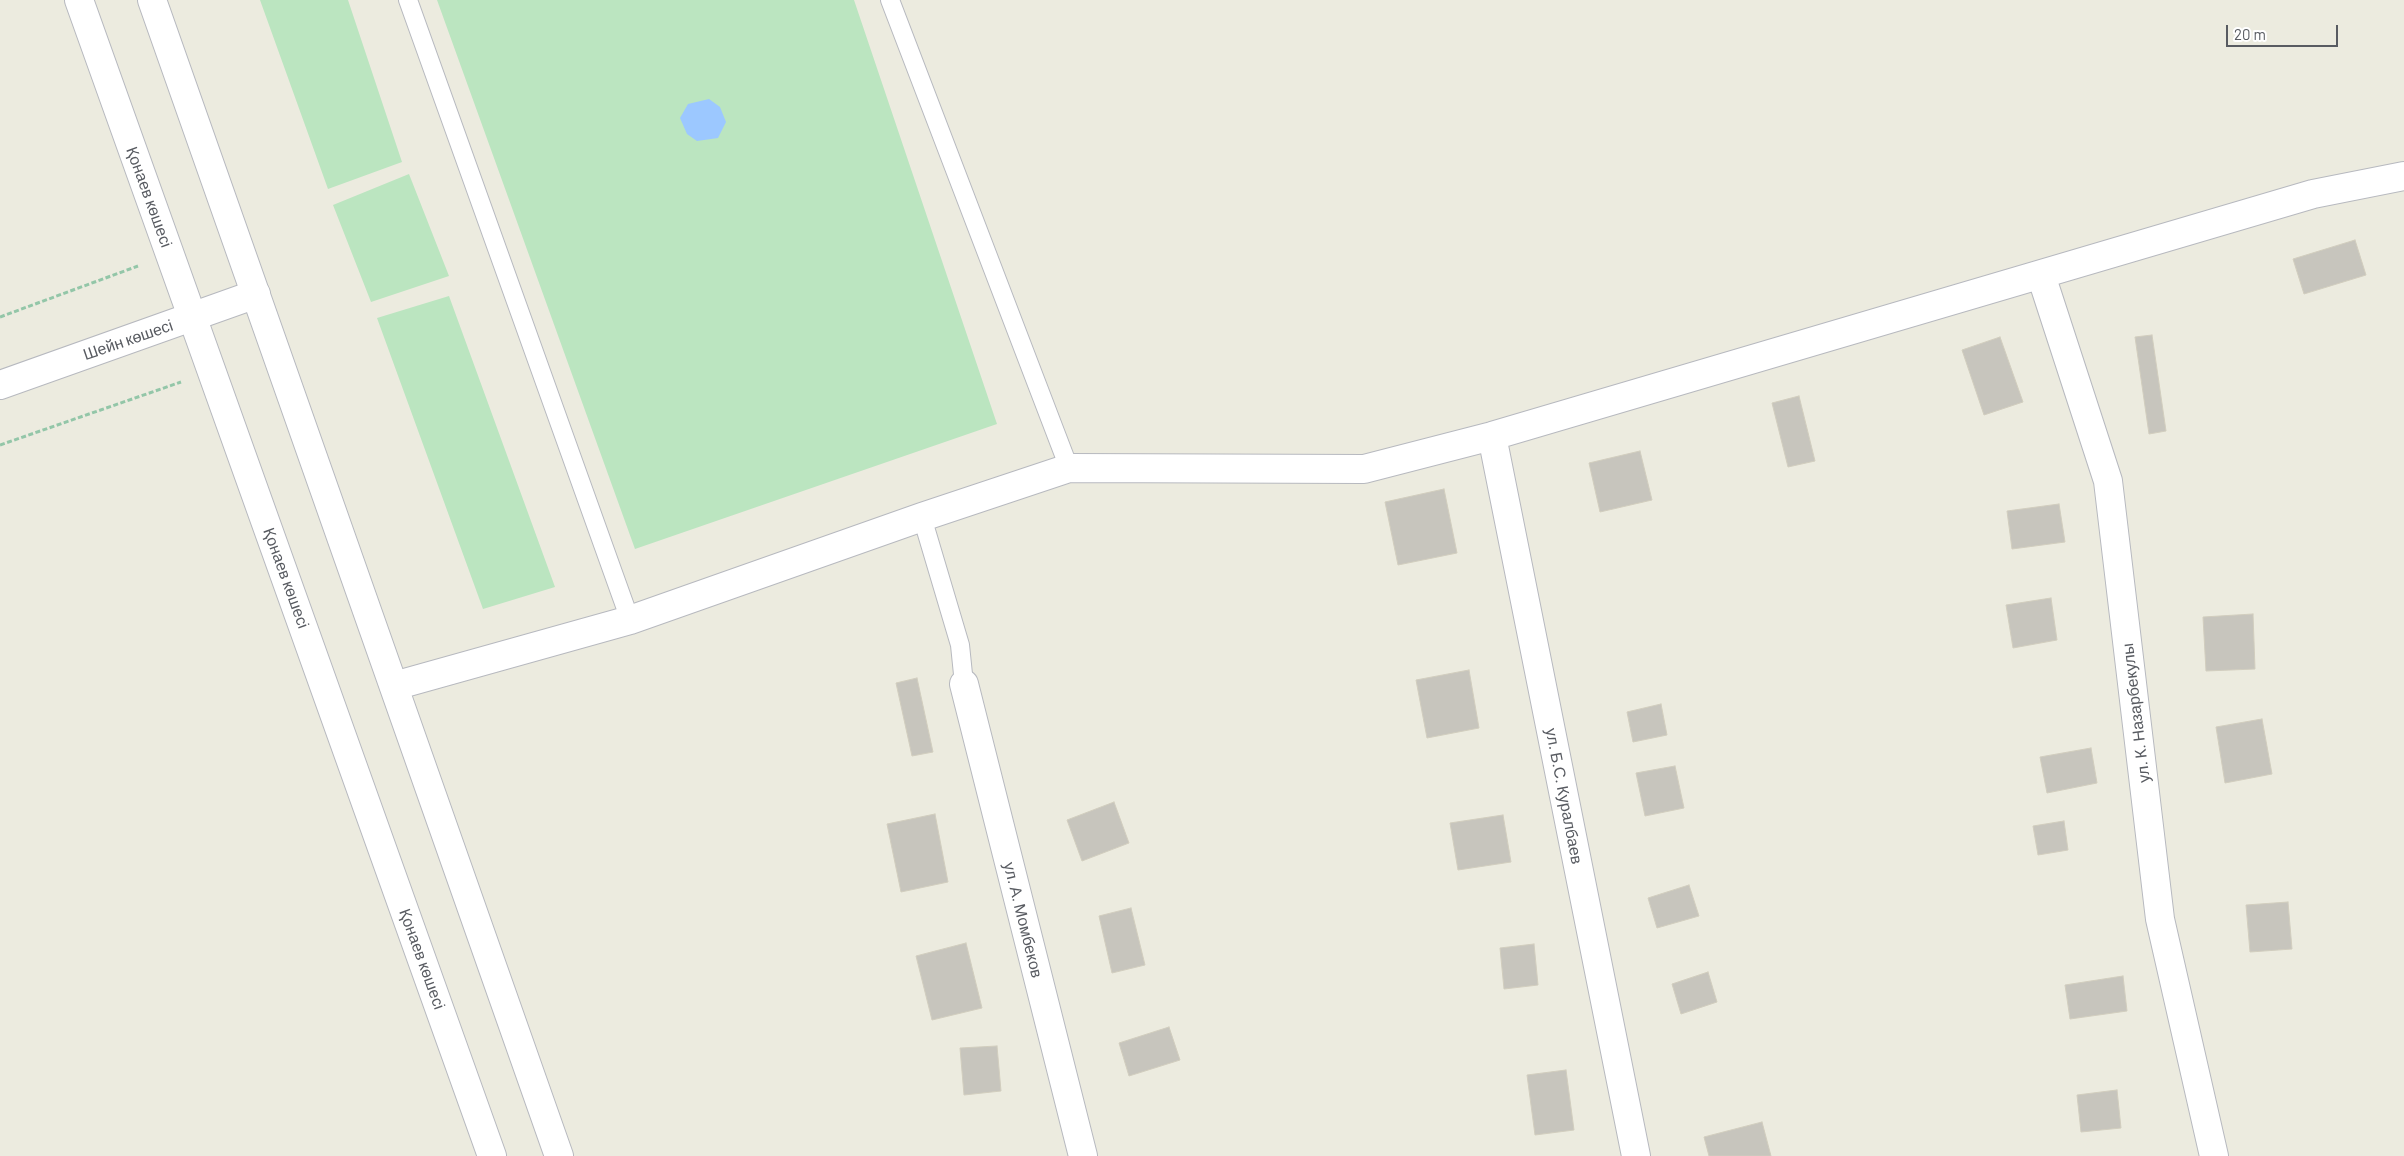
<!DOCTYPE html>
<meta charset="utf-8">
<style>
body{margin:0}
#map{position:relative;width:2404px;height:1156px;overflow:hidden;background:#ecebdf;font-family:Barlow,sans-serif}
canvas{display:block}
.scale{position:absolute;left:2226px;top:25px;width:112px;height:22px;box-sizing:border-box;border:2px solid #585b61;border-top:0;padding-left:6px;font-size:15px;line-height:18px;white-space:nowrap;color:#585b61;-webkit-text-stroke:4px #fff;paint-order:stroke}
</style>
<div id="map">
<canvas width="2404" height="1156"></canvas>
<div class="scale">20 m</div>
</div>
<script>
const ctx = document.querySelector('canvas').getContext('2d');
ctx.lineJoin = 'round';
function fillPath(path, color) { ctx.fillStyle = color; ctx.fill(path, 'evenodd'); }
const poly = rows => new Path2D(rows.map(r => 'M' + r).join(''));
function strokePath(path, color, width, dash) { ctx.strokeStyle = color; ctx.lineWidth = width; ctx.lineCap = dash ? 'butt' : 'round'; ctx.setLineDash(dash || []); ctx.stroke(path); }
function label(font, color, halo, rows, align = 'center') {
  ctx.font = font + ' Barlow,sans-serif'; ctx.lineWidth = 5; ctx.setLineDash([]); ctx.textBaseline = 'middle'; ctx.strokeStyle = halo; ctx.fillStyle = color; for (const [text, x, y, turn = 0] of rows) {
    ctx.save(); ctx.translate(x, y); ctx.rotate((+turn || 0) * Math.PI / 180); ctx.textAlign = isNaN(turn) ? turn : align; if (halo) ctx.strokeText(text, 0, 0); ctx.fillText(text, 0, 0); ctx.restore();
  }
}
fillPath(poly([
 [260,0,348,0,402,162,328,189],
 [437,0,854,0,997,424,635,549],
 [409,174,449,276,371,302,333,205],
 [449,296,555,587,483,609,377,318]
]), '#bbe5c0');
fillPath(poly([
 [709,99,720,107,726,122,718,138,697,141,687,134,680,118,688,104]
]), '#9cc8ff');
const building = poly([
 [2355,240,2366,275,2304,294,2293,259,2355,240],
 [2152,335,2166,431,2149,434,2135,337,2152,335],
 [2000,337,2023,402,1984,415,1962,350,2000,337],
 [1799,396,1815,461,1788,467,1772,403,1799,396],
 [1640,451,1652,500,1600,512,1589,463,1640,451],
 [1444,489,1457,553,1398,565,1385,502,1444,489],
 [2059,504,2065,542,2012,549,2007,511,2059,504],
 [2051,598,2057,640,2013,648,2006,605,2051,598],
 [2253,614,2255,669,2206,671,2203,617,2253,614],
 [1469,670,1479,728,1427,738,1416,680,1469,670],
 [917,678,933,752,912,756,896,683,917,678],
 [1661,704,1667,735,1633,742,1627,712,1661,704],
 [2262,719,2272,774,2225,783,2216,727,2262,719],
 [2091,748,2097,783,2047,793,2040,757,2091,748],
 [1675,766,1684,808,1645,816,1636,773,1675,766],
 [1114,802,1129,843,1082,861,1067,820,1114,802],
 [935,814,948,882,901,892,887,824,935,814],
 [1503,815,1511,862,1458,870,1450,823,1503,815],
 [2064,821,2068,850,2038,855,2033,826,2064,821],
 [1689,885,1699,916,1657,928,1648,898,1689,885],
 [2288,902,2292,949,2250,952,2246,905,2288,902],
 [1131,908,1145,965,1112,973,1099,916,1131,908],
 [966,943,982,1008,932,1020,916,956,966,943],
 [1534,944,1538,985,1504,989,1500,948,1534,944],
 [1708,972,1717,1002,1681,1014,1672,984,1708,972],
 [2123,976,2127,1011,2070,1019,2065,985,2123,976],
 [1169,1027,1180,1060,1129,1076,1119,1043,1169,1027],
 [997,1046,1001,1091,964,1095,960,1048,997,1046],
 [1566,1070,1574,1130,1535,1135,1527,1075,1566,1070],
 [2117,1090,2121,1128,2081,1132,2077,1095,2117,1090],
 [1762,1122,1771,1156,1709,1156,1704,1137,1762,1122]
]);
fillPath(building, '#c7c5bd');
strokePath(building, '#d1cdbe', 1);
const service = poly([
 [408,0,630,620],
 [890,0,1069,468],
 [922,517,960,645,964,684]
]);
const minor = poly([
 [2041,275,2108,481,2160,919,2214,1156],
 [0,385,256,294],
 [1492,436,1636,1156],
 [964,684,1083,1156],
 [394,686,630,620,922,517,1069,468,1364,469,1492,436,2313,194,2404,176]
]);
const tertiary = poly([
 [79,0,492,1156],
 [152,0,559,1156]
]);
strokePath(service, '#b7b9bf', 20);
strokePath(minor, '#b7b9bf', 30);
strokePath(tertiary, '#b7b9bf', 30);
strokePath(poly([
 [0,317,138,266],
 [0,445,181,382]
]), '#93c6a8', 3, [5, 2.5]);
strokePath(service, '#fff', 18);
strokePath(minor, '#fff', 28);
strokePath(tertiary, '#fff', 28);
label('16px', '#585b61', '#fff', [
 ["Қонаев көшесі",149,197,70],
 ["Шейн көшесі",128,340,-19],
 ["Қонаев көшесі",286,578,70],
 ["ул. К. Назарбекулы",2136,713,-97],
 ["ул. Б.С. Куралбаев",1564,796,79],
 ["ул. А. Момбеков",1023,920,76],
 ["Қонаев көшесі",422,959,70]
]);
</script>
